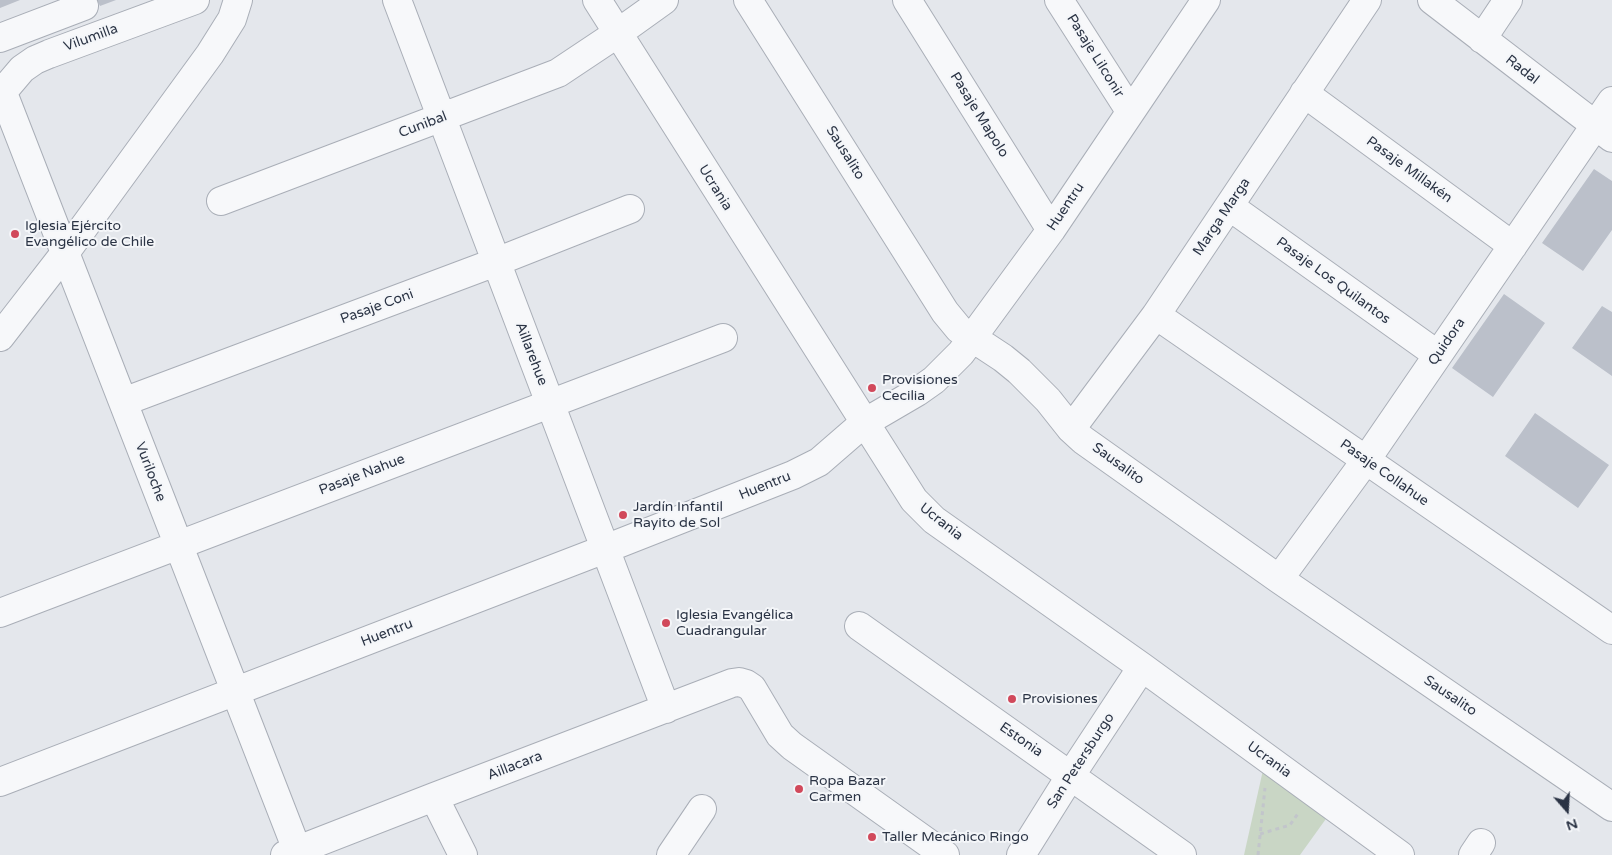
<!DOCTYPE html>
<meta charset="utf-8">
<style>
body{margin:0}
#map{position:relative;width:1612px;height:855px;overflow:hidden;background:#e4e7ec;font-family:"Varela Round",sans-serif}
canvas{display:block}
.north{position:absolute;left:1542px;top:785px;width:50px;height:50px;-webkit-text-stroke:4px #f4f6f9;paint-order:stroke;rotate:161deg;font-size:14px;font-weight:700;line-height:20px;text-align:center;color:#2b3445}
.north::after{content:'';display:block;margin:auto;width:18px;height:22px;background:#2b3445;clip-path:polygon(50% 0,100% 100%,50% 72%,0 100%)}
</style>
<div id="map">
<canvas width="1612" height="855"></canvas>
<div class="north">N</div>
</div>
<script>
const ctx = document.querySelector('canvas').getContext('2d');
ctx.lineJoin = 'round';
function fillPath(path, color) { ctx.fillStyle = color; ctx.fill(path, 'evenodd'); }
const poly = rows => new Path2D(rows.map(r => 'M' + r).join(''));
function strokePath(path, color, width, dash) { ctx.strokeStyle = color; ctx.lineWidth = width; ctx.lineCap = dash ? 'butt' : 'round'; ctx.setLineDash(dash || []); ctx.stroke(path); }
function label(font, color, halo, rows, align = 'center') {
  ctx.font = font + ' "Varela Round",sans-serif'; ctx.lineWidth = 4; ctx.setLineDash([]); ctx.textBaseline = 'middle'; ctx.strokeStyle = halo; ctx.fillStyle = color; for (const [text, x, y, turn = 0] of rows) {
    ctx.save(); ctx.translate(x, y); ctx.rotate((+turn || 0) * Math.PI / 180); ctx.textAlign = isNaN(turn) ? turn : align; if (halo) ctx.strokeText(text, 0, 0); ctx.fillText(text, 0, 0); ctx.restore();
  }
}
fillPath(poly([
 [1263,770,1328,816,1300,855,1244,855]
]), '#c9d6c5');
fillPath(poly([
 [0,0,20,0,0,8],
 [97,0,116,0,100,6],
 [1594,169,1612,181,1612,230,1583,271,1542,243],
 [1504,294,1545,323,1493,397,1452,368],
 [1602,306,1612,312,1612,376,1572,348],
 [1535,413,1609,465,1578,508,1505,456]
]), '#bbc0ca');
const minor = poly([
 [397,0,666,709],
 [597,0,914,500,934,520,1142,667,1400,855],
 [748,0,945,312,959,329,1003,358,1019,371,1048,400,1071,429,1083,440,1279,579,1612,807],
 [907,0,1051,230],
 [1059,0,1130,111],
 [1432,0,1612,138],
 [0,38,84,6],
 [1482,39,1508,0],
 [3,93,297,850],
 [1304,93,1513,246],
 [0,95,22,69,35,60,49,54,195,0],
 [221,201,558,73,618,33,664,0],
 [1229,206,1438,355],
 [1156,315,1612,630],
 [0,337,65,253,210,54,232,19,238,0],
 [123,402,496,262,630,209],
 [1071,429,1156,315,1367,0],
 [1279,579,1366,460,1612,101],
 [0,613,723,338],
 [859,626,1182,855],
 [0,782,605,549,793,475,819,462,864,423,917,392,934,380,961,353,1051,230,1206,0],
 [434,797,463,855],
 [285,855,434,797,732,683,739,682,746,684,752,688,780,735,792,746,945,855],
 [671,855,702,809],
 [1021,855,1071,775,1142,667],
 [1473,855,1481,843]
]);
strokePath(minor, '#a9aeb7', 30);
strokePath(poly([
 [1260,834,1290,825,1299,812],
 [1258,855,1265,788]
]), '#c2c5cb', 3, [4, 4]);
strokePath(minor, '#f7f8fa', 28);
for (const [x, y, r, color] of [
 [15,234,5,"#d1495b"],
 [872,388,5,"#d1495b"],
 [623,515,5,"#d1495b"],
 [666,623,5,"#d1495b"],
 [1012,699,5,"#d1495b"],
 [799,789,5,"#d1495b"],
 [872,837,5,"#d1495b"]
]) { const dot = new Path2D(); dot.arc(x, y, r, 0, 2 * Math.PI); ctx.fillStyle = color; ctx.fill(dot); strokePath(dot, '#f4f6f9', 2); }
label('14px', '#2b3445', '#f4f6f9', [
 ["Vilumilla",91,38,-20],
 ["Pasaje Lilconir",1095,56,58],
 ["Radal",1522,70,38],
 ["Pasaje Mapolo",979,115,58],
 ["Cunibal",423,125,-21],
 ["Sausalito",845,153,58],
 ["Pasaje Millakén",1409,170,36],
 ["Ucrania",715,188,58],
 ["Huentru",1066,207,-56],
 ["Marga Marga",1222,217,-56],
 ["Pasaje Los Quilantos",1333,281,36],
 ["Pasaje Coni",377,307,-20],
 ["Quidora",1447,342,-56],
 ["Aillarehue",531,354,69],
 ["Sausalito",1118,464,36],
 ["Vuriloche",150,472,69],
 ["Pasaje Collahue",1384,473,35],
 ["Pasaje Nahue",362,475,-21],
 ["Huentru",765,486,-22],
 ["Ucrania",941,522,38],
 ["Huentru",387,633,-21],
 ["Sausalito",1450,696,34],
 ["Estonia",1021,740,35],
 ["Ucrania",1269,760,36],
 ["San Petersburgo",1081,761,-57],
 ["Aillacara",515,766,-21]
]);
label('14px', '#2b3445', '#f4f6f9', [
 ["Iglesia Ejército",25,226],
 ["Evangélico de Chile",25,242],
 ["Provisiones",882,380],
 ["Cecilia",882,396],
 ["Jardín Infantil",633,507],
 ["Rayito de Sol",633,523],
 ["Iglesia Evangélica",676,615],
 ["Cuadrangular",676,631],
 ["Provisiones",1022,699],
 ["Ropa Bazar",809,781],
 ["Carmen",809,797],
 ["Taller Mecánico Ringo",882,837]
], 'left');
</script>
